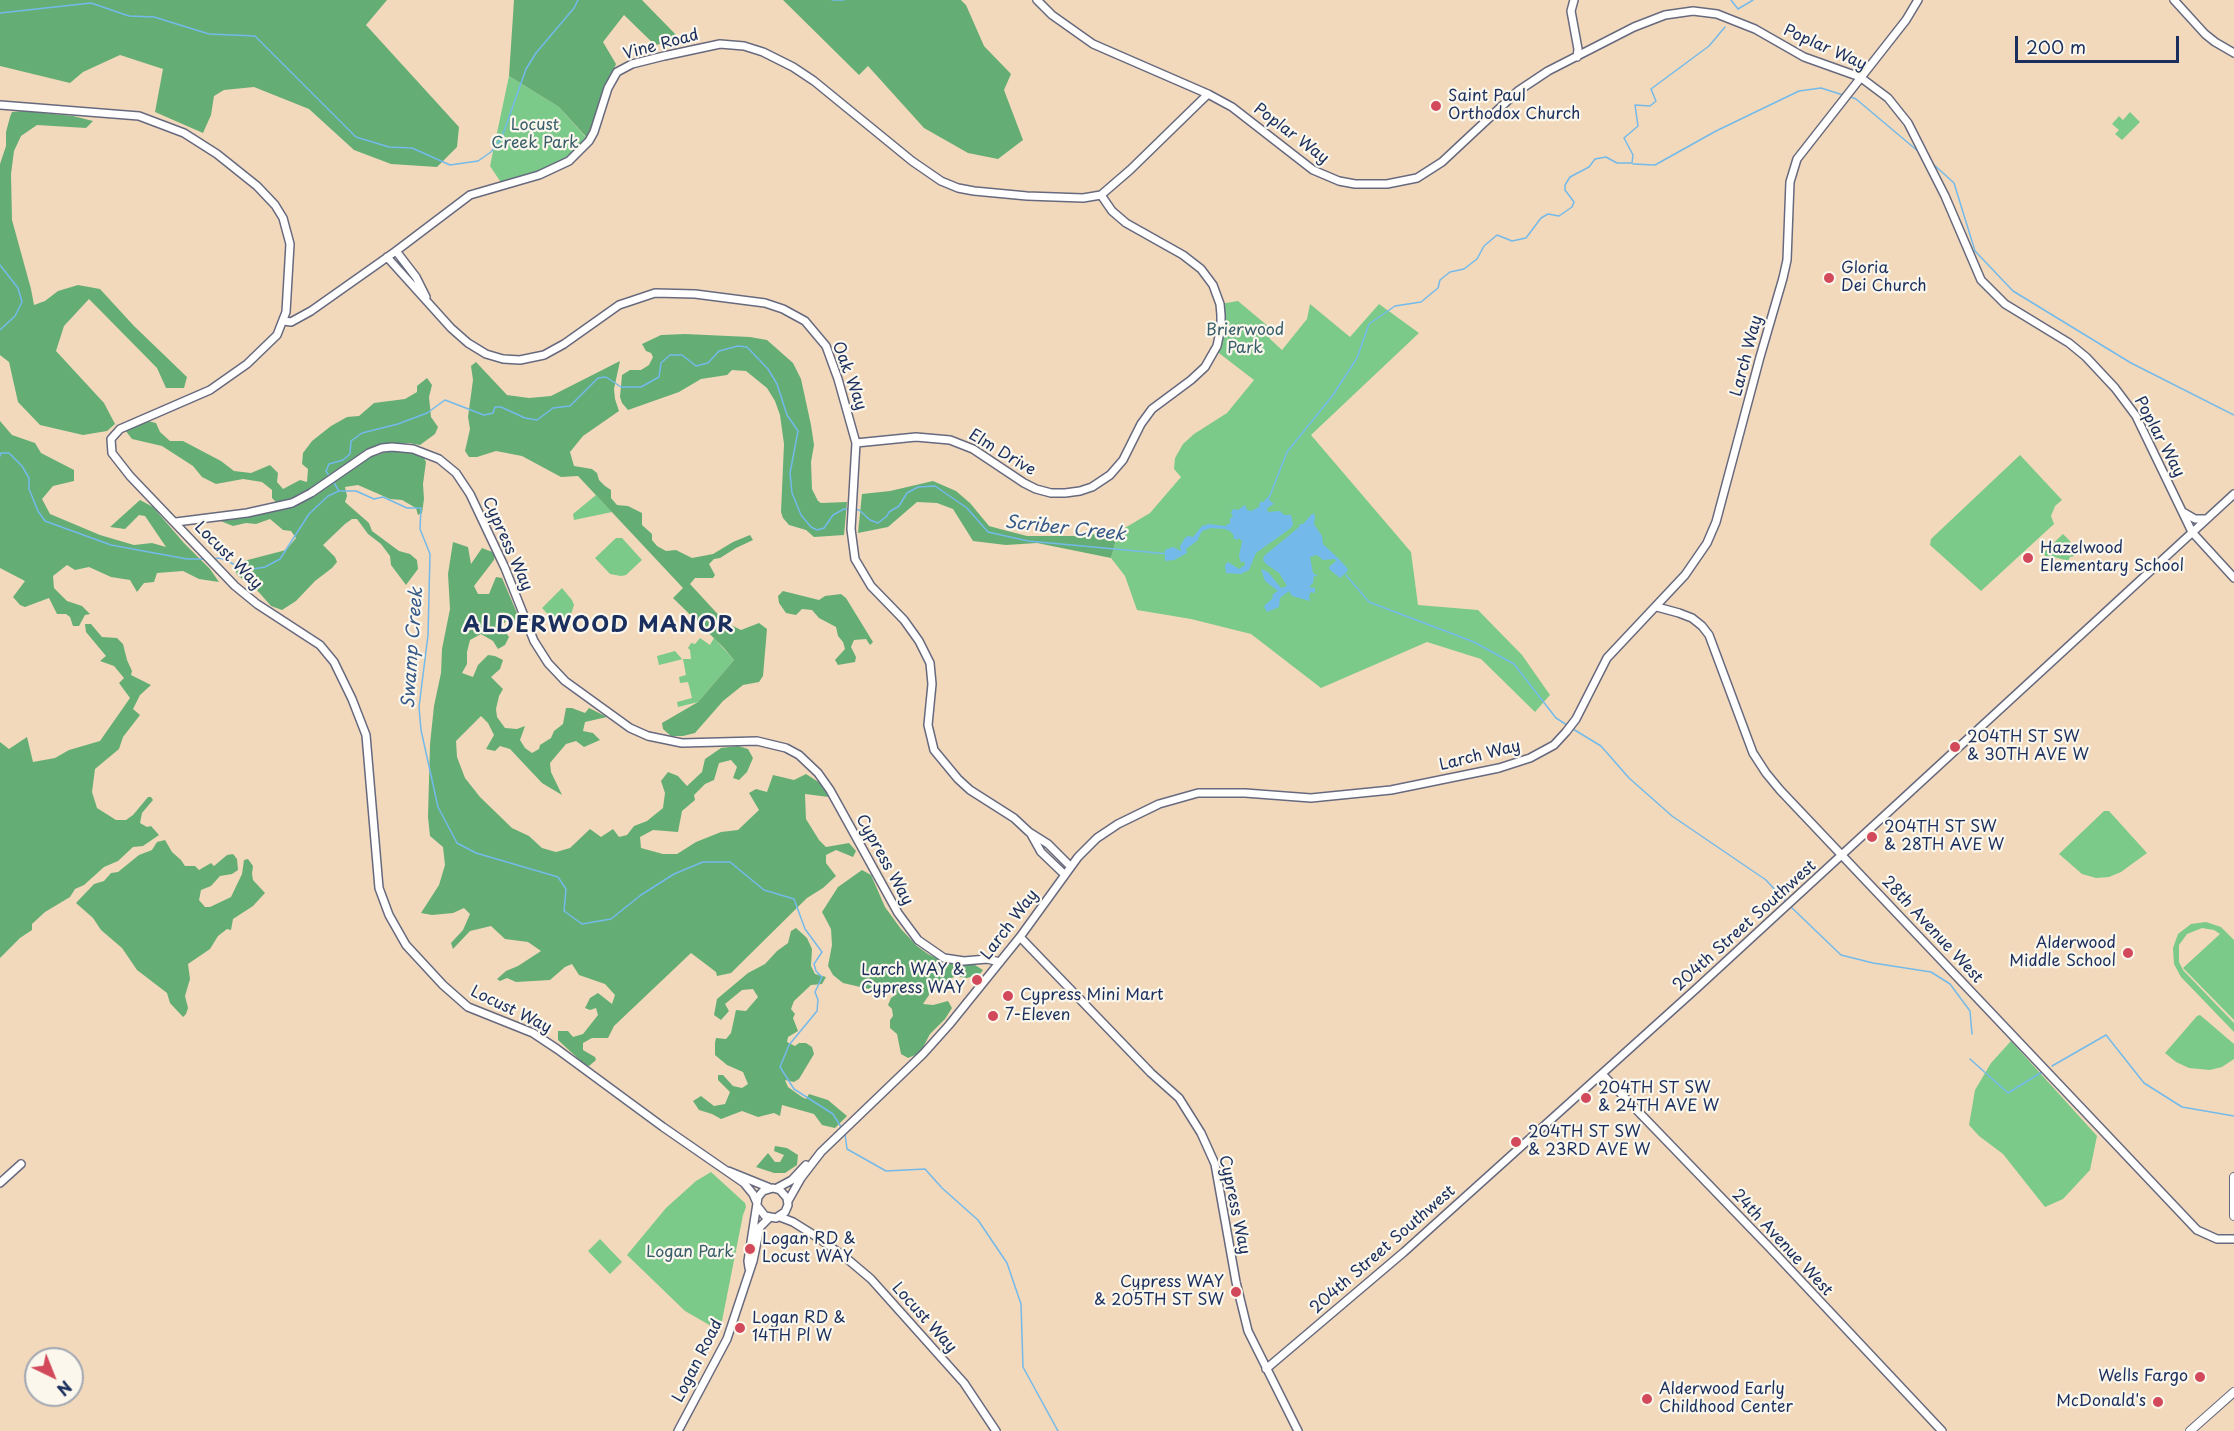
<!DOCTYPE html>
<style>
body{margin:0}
#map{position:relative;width:2234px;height:1431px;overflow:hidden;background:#f3d9bb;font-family:"Playpen Sans",sans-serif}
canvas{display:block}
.north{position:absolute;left:24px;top:1347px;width:60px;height:60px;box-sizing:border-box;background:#fbf7ec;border:2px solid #a1a7b3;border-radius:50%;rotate:137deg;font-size:16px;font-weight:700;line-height:24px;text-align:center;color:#1b2f5e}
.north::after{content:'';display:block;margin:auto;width:21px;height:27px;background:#d1495b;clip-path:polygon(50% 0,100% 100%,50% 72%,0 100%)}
.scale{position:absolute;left:2015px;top:36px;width:164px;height:27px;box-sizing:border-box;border:3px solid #1b2f5e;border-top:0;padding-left:8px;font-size:18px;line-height:21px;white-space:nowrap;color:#1b2f5e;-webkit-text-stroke:4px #fbf7ec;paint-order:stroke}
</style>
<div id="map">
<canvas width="2234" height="1431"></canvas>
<div class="north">N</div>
<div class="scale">200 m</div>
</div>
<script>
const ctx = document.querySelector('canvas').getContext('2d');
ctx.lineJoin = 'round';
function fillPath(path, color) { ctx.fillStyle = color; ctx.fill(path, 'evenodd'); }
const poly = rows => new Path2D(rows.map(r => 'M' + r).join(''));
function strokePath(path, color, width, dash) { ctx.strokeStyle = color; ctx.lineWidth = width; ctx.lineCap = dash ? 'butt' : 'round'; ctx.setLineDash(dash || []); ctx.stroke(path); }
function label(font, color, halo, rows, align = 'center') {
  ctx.font = font + ' "Playpen Sans",sans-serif'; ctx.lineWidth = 4.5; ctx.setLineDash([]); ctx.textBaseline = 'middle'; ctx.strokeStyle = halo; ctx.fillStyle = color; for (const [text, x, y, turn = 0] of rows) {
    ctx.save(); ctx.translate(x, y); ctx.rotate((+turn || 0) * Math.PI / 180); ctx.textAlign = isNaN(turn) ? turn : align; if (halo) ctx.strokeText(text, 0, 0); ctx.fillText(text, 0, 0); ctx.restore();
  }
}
fillPath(poly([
 [509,76,559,107,589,141,558,167,502,184,490,166],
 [2130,112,2140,122,2122,140,2115,134,2119,130,2112,124,2119,116,2123,120],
 [1238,301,1269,327,1270,339,1282,350,1307,319,1310,304,1350,337,1379,304,1419,333,1311,435,1411,552,1418,605,1478,610,1522,655,1550,695,1535,712,1481,659,1427,642,1321,688,1251,634,1191,619,1137,610,1125,576,1111,558,1118,532,1150,513,1181,477,1174,469,1175,458,1183,444,1194,434,1227,413,1254,380,1215,350,1218,342,1220,304],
 [2020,455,2062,500,2055,506,2051,516,2054,524,1981,591,1930,545,1931,539],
 [596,495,612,512,574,520,573,514],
 [2063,534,2070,541,2074,556,2070,557,2068,561,2051,556,2046,557,2043,553],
 [616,538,622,538,642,560,626,575,621,576,610,574,595,558],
 [562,588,572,600,574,605,570,617,560,627,542,608],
 [700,638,710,645,714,638,734,660,698,702,678,707,677,702,692,698,688,682,680,683,679,677,686,675,683,659,659,665,657,656,675,651,682,659,691,659,690,650,688,648,691,643,695,644],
 [2104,811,2109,811,2147,853,2121,872,2109,877,2096,878,2082,874,2059,854],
 [2206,922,2221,927,2234,940,2234,1020,2183,968,2220,934,2214,930,2202,928,2187,934,2179,945,2179,962,2183,970,2234,1023,2234,1032,2181,977,2174,964,2173,948,2178,934,2191,924],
 [2200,1015,2234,1044,2234,1059,2222,1067,2210,1070,2189,1068,2176,1062,2165,1053,2197,1016],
 [2011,1041,2097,1136,2090,1170,2063,1199,2045,1207,2003,1154,1979,1136,1969,1125,1975,1090,1991,1063],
 [711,1172,745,1203,746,1207,743,1215,720,1331,685,1311,627,1255,666,1208,696,1181],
 [600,1239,622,1262,610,1274,588,1251]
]), '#7bca8a');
fillPath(poly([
 [0,0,387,0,366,25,459,127,457,147,437,167,391,164,354,150,309,109,254,87,224,90,214,96,211,115,203,133,155,112,163,69,120,55,83,72,70,83,0,66],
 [514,0,642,0,681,40,655,45,624,15,603,42,616,64,587,138,559,107,509,76],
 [783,0,961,0,966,5,984,46,1011,74,1004,90,1023,140,998,159,968,153,924,128,868,66,859,75],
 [23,111,73,116,93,121,86,128,37,125,21,136,14,151,11,174,12,220,31,289,34,305,45,301,58,291,78,285,100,289,134,326,187,377,184,388,166,388,157,368,89,299,64,326,56,351,104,403,115,424,107,431,83,435,40,425,18,402,9,362,0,355,0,164,6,146,6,132,10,117,12,112],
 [685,334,750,337,767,340,793,363,801,379,811,425,814,445,811,462,812,489,818,501,821,503,847,502,844,535,814,537,806,530,789,525,783,518,781,512,784,444,780,415,775,401,767,388,746,371,732,370,727,375,701,379,679,392,628,410,622,403,620,397,622,375,630,370,641,370,649,365,653,357,651,353,646,351,642,344,661,335],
 [620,361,614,389,615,399,619,411,583,436,570,452,574,466,592,469,597,473,599,480,605,486,611,490,611,498,617,505,628,506,642,513,642,525,652,534,652,540,657,546,666,551,676,550,692,558,713,554,733,542,750,535,753,540,736,548,720,558,714,559,709,564,715,575,713,578,695,578,690,584,725,622,741,630,759,623,767,629,763,676,759,682,743,685,723,701,695,733,683,736,671,736,663,729,662,723,698,702,734,660,723,647,673,598,683,588,578,476,561,477,522,456,496,451,477,457,469,457,465,451,470,429,468,417,473,380,471,366,476,362,507,395,529,398,551,396],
 [427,378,432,385,429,397,431,417,438,427,435,434,420,445,409,443,379,446,313,489,291,500,276,502,272,498,272,490,262,482,243,479,216,484,202,477,193,466,162,446,132,439,125,430,144,420,156,423,160,432,170,441,183,441,221,461,234,471,251,473,270,465,278,473,277,482,283,489,300,480,307,482,308,469,302,464,303,453,312,441,331,426,347,417,359,416,374,403,405,399,417,392,417,386],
 [0,421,12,435,35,443,41,453,74,470,74,481,53,486,42,499,50,514,100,535,134,545,152,543,166,547,145,516,139,515,125,529,110,527,140,500,153,507,184,543,210,569,219,582,199,579,183,571,157,573,154,582,144,583,137,592,130,580,111,577,89,567,75,570,67,565,53,576,54,588,67,601,82,606,90,614,85,615,79,626,73,626,70,617,66,614,57,614,49,598,25,607,20,605,13,597,25,581,0,568],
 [403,449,423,456,426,462,423,484,424,499,422,513,418,515,416,508,402,500,390,499,358,485,345,487,347,496,345,502,369,523,372,531,399,551,410,554,417,560,418,569,406,585,391,565,390,556,381,544,368,534,357,519,352,519,345,524,323,545,335,557,337,562,332,568,315,581,296,601,282,610,271,606,256,589,237,575,235,567,240,562,286,550,296,538,291,531,283,530,270,519,256,524,246,523,233,526,218,520,259,515,274,510,365,459,392,450],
 [933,481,956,491,970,503,989,526,1000,529,1027,536,1073,536,1118,532,1111,558,1037,543,1006,545,973,541,953,509,937,503,917,502,888,527,858,533,862,494,890,491],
 [453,542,468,547,471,564,482,548,495,553,494,560,474,586,478,594,489,594,496,577,502,578,523,627,520,629,509,618,501,626,509,637,505,645,498,649,493,641,481,634,470,640,467,652,467,664,462,673,473,677,478,665,488,655,495,656,503,660,500,669,491,677,503,689,499,696,496,709,497,717,505,728,517,729,525,726,520,740,525,748,532,753,539,749,540,745,551,738,554,731,563,724,566,708,572,708,585,713,589,708,607,717,585,722,583,731,593,733,600,740,584,747,576,741,566,744,550,763,551,772,562,795,542,783,510,749,500,746,495,751,486,749,494,735,488,723,481,716,456,741,457,757,465,778,480,797,512,828,529,836,542,848,556,852,570,848,590,829,601,837,613,829,619,837,627,835,634,826,647,821,663,808,665,793,661,781,668,772,678,776,687,786,702,772,705,759,721,748,738,746,748,749,753,758,747,772,739,780,733,778,737,767,731,760,719,763,714,780,705,784,694,795,695,800,682,811,678,832,653,830,640,837,641,848,663,854,677,854,696,842,721,832,738,830,759,810,749,793,756,789,767,792,773,775,794,780,806,774,820,783,829,797,805,794,806,819,819,840,826,847,849,843,856,851,853,857,836,850,826,855,826,863,836,876,823,888,807,898,731,973,717,976,716,972,691,953,614,1026,608,1038,592,1038,583,1043,583,1050,595,1057,596,1060,589,1066,584,1064,558,1040,558,1031,568,1031,573,1037,583,1034,598,1015,596,1008,590,1010,585,1008,590,998,598,993,612,1004,615,995,605,984,579,975,572,964,565,967,550,980,516,982,507,978,500,981,497,979,506,971,518,966,541,951,528,942,505,939,491,926,470,931,453,949,451,943,463,930,470,914,464,908,453,913,432,915,421,913,439,885,445,865,443,847,430,836,428,817,430,744,434,706,441,673,442,649,450,609,448,574],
 [783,591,819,600,825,596,841,594,846,598,873,642,870,645,866,639,854,640,851,647,856,657,855,662,838,665,835,660,845,649,843,642,838,636,836,627,819,618,812,610,802,609,796,615,786,613,779,603,778,596],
 [85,624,91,624,102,637,117,638,123,644,127,660,132,671,131,675,151,685,140,695,133,709,140,715,123,737,119,749,95,769,92,792,97,808,116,820,126,820,133,815,148,797,151,797,153,800,142,813,140,823,147,827,151,826,159,835,143,846,133,847,118,861,104,867,84,885,75,889,70,897,45,912,32,924,32,930,20,938,0,958,0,742,9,749,27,737,33,762,55,758,69,750,100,741,130,698,119,683,124,678,114,666,100,661,106,656,86,632],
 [165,840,172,852,181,860,185,866,195,866,199,870,211,863,214,866,227,855,233,854,237,859,238,870,232,874,220,876,211,886,201,890,199,900,205,907,210,907,231,897,242,874,244,860,248,859,253,866,252,874,253,880,265,893,253,906,233,919,231,930,227,929,218,936,210,949,188,964,190,979,185,996,188,1008,186,1014,183,1017,170,1003,167,993,137,970,122,948,101,930,93,918,76,903,94,884,104,881,111,873,118,872,139,855,152,850,157,842],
 [862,870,871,875,885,907,901,929,917,946,928,954,944,962,975,965,983,970,980,974,967,978,955,976,931,992,923,1004,933,1005,948,1001,952,1008,945,1019,930,1034,920,1053,908,1058,901,1054,897,1034,890,1028,890,1020,893,1016,892,1009,888,1005,891,998,897,994,894,989,888,986,874,993,869,989,843,983,833,975,828,966,832,945,831,929,822,912,838,887],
 [796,928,807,938,812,949,811,966,815,974,826,977,822,984,811,985,794,1001,791,1009,795,1014,793,1018,798,1031,788,1037,787,1042,795,1046,799,1043,806,1043,812,1047,814,1054,799,1079,794,1082,785,1080,788,1087,802,1097,806,1099,809,1094,828,1100,847,1116,835,1128,822,1125,814,1114,782,1105,780,1116,774,1113,758,1117,742,1111,721,1119,712,1114,699,1110,693,1101,701,1096,714,1106,725,1104,730,1092,718,1080,718,1075,723,1075,733,1086,742,1088,748,1084,743,1072,727,1065,715,1055,715,1043,716,1038,726,1039,731,1033,736,1010,746,1011,758,997,753,989,742,990,725,1004,729,1011,721,1020,714,1015,717,999,748,973,765,964,777,951,788,943,791,931],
 [775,1146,787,1148,798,1155,797,1165,785,1173,774,1173,756,1167,768,1153,775,1162,780,1162,784,1155,774,1151]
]), '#64ae76');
fillPath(poly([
 [1269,496,1269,500,1274,504,1267,508,1268,512,1280,511,1284,515,1291,515,1293,524,1291,528,1256,553,1249,570,1241,574,1226,573,1225,565,1228,562,1239,569,1245,565,1244,561,1241,563,1239,556,1242,541,1239,538,1237,540,1233,538,1234,536,1230,531,1225,529,1211,528,1202,531,1197,541,1186,549,1187,553,1174,560,1165,561,1165,550,1173,547,1181,551,1180,546,1185,538,1188,536,1193,537,1202,526,1209,524,1225,526,1230,523,1230,518,1233,517,1231,513,1233,509,1238,510,1245,505,1247,510,1251,511,1259,507,1260,502,1263,502],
 [1313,513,1315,516,1314,524,1322,536,1323,544,1339,559,1348,569,1347,572,1340,578,1329,569,1329,567,1336,561,1335,559,1323,560,1317,555,1310,557,1313,573,1318,576,1314,576,1313,583,1309,587,1315,588,1315,593,1311,592,1309,596,1310,601,1292,596,1289,591,1280,598,1279,607,1267,612,1264,606,1272,599,1273,594,1278,591,1265,581,1261,569,1268,572,1281,588,1287,586,1279,573,1266,564,1263,560,1264,556,1299,527,1300,524,1303,524]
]), '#73baea');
strokePath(poly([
 [832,0,844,0],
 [1731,0,1738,9,1753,0],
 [0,13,91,3,129,16,154,17,209,34,255,36,356,137,389,147,412,148,450,165,478,161,491,152,502,137,526,69,536,53,574,8,578,0],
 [1851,97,1856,99,1919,152],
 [1932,163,1954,183,1975,251,2013,291,2131,363,2234,415],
 [1633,164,1655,165,1716,131,1799,91,1821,88,1843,95],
 [0,265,18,288,22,302,15,316,0,330],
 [0,456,1,453,9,453,22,466,29,478,29,489,38,511,45,521,111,545,187,559,204,559],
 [330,477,326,471,329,464,343,460,350,454,351,441,362,433,398,424,427,413,445,400,484,415,493,413,495,407,501,407,525,418,537,420,553,408,570,406,598,378,606,377,621,387,641,387,659,377,661,363,670,355,682,355,696,366,708,363,719,351,738,346,747,347,768,369,777,384,787,415,798,431,790,473,792,493,801,515,811,527,817,530,824,528,833,515,844,509,849,509],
 [333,481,339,491],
 [1269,498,1287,452,1333,395,1357,358,1369,324,1395,306,1421,302,1438,288,1440,280,1450,272,1464,269,1477,259,1484,246,1497,235,1512,241,1526,238,1541,218,1548,214,1559,216,1572,207,1574,202,1565,190,1565,185,1570,177,1589,167,1595,159,1606,157,1617,163,1632,163,1633,155,1624,138,1638,126,1635,105,1650,106,1656,101,1651,89,1709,46,1725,27],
 [854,509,859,510,870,520,878,523,887,516,889,512,899,506,907,493,918,487,935,486,967,508,988,532,1028,541,1169,554],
 [212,559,220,558,247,570,265,567,280,559,309,514,328,496,339,491,356,491,374,499,383,497,407,508,421,508,420,529,430,554,428,635,419,707,421,730,438,807,457,843,476,853,558,877,566,889,564,911,582,924,611,919,641,895,674,874,703,862,730,862,764,890,794,899,805,929,822,952,814,964,816,971,822,977,815,992,818,1000,817,1011,789,1045,780,1067,794,1089,833,1114,841,1127],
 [1346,575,1369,602,1474,642,1514,664,1556,718,1567,725],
 [1573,729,1601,746,1629,778,1672,816,1766,880,1787,903],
 [1790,906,1841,955,1873,963,1931,972,1950,984,1970,1011,1972,1034],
 [1970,1059,2008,1093,2042,1072],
 [2052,1066,2106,1035,2144,1083,2182,1107,2234,1116],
 [845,1134,847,1149,886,1171,925,1169,942,1188,978,1220,1007,1263,1021,1304,1023,1367,1058,1431]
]), '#73baea', 1.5);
const secondary = poly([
 [1037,0,1052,15,1093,44,1208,94,1232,107,1313,170,1339,181,1355,184,1387,184,1417,178,1442,162,1518,91,1548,71,1634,27,1665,15,1693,11,1717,14,1755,29,1804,57,1860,77,1888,98,1908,123,1945,196,1981,280,2005,304,2069,343,2086,357,2115,388,2136,416,2192,532,2234,578],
 [1574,0,1571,11,1578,49,1577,57],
 [2174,0,2205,34,2215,42,2234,53],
 [0,105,139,116,184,133,217,154,257,186,275,205,283,218,290,244,286,312,277,335,247,364,210,390,120,429,111,439,112,453,130,476,235,586,257,604,320,645,334,662,352,699,366,735,379,888,389,915,406,945,443,985,468,1007,533,1033,557,1049,663,1127,744,1183,753,1194,757,1203],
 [396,251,416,277,426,297],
 [387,257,451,328,468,343,486,354,503,359,520,360,544,355,564,344,619,305,655,293,695,294,765,303,783,309,805,321,826,346,838,379,856,443,851,529,855,559,871,586,904,620,919,641,930,663,932,684,928,725,934,750,958,779,970,790,1014,818,1029,832,1048,844,1070,866],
 [284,321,291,322,311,311,396,251,470,195,539,175,569,161,589,141,594,132,608,88,617,72,632,64,664,56,720,44,744,46,763,52,793,67,814,81,912,161,941,181,958,188,974,191,1027,196,1083,198,1101,195,1130,170,1208,94],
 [856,443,916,437,950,440,973,449,1024,483,1036,489,1051,493,1065,493,1080,491,1092,487,1110,475,1123,460,1141,424,1152,409,1191,380,1205,367,1217,346,1221,327,1221,315,1220,304,1213,285,1201,269,1183,255,1126,223,1112,211,1101,195],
 [2183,512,2195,519,2205,519],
 [176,522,247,513,292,503,311,493,369,453,382,448,392,447,413,449,439,459,456,473,470,494,505,568,534,641,548,663,565,681,630,728,648,736,682,743,757,741,786,748,799,755,818,773,830,790,898,913,918,940,944,958,964,961,987,959,1000,962],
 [1657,607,1679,613,1692,618,1702,626,1709,635,1753,753,1766,773,1780,790,2197,1230,2217,1239,2234,1239],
 [1031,834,1041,852,1064,874],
 [1020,937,1151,1073,1179,1098,1201,1133,1215,1164,1236,1282,1248,1331,1298,1431],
 [1602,1074,1769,1247,1942,1431],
 [728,1171,770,1188],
 [0,1183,21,1164],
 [777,1188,792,1180,806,1165],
 [788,1201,801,1178,821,1152,923,1054,949,1025,1020,937,1078,857,1097,838,1118,824,1159,804,1198,793,1245,793,1311,798,1391,790,1499,768,1530,758,1554,745,1566,732,1576,719,1607,658,1685,575,1707,543,1716,522,1760,357,1783,278,1787,260,1790,182,1797,159,1906,20,1918,0],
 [780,1217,793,1222,817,1237,845,1257,871,1279,964,1383,996,1431],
 [749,1268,748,1261,758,1197,763,1191,773,1188,780,1190,787,1198,788,1205,785,1212,776,1218,765,1216,758,1207],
 [1266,1369,1404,1252,1697,988,2234,494],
 [678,1431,727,1339,753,1261,760,1227,769,1218]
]);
const primary = poly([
 [2234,1177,2234,1216],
 [2190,1431,2234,1392]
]);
strokePath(secondary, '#676a7f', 10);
strokePath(primary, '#676a7f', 10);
strokePath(secondary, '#fff', 7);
strokePath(primary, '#fff', 8);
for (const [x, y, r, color] of [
 [1436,106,6,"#d1495b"],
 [1829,278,6,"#d1495b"],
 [2028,558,6,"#d1495b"],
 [1955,747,6,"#d1495b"],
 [1872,837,6,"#d1495b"],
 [2128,953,6,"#d1495b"],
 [977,980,6,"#d1495b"],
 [1008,996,6,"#d1495b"],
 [993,1016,6,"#d1495b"],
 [1586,1098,6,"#d1495b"],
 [1516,1142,6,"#d1495b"],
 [750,1249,6,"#d1495b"],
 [1236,1292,6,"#d1495b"],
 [740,1328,6,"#d1495b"],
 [2200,1377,6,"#d1495b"],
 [1647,1399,6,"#d1495b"],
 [2158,1402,6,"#d1495b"]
]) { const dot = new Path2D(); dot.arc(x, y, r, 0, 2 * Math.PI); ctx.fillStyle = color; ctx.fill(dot); strokePath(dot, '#fbf7ec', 2); }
label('16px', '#1b2f5e', '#fbf7ec', [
 ["Vine Road",661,45,-15],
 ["Poplar Way",1825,48,24],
 ["Poplar Way",1291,134,37],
 ["Larch Way",1747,356,-75],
 ["Oak Way",849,376,70],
 ["Poplar Way",2159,437,62],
 ["Elm Drive",1002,453,31],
 ["Cypress Way",507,544,66],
 ["Locust Way",228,556,45],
 ["Larch Way",1480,756,-14],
 ["Cypress Way",884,860,61],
 ["Larch Way",1010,925,-53],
 ["204th Street Southwest",1745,926,-42],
 ["28th Avenue West",1932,930,47],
 ["Locust Way",511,1010,26],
 ["Cypress Way",1234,1205,78],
 ["24th Avenue West",1782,1243,47],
 ["204th Street Southwest",1383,1250,-41],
 ["Locust Way",924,1318,48],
 ["Logan Road",698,1361,-63]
]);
label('16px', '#1b2f5e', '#fbf7ec', [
 ["Saint Paul",1448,97],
 ["Orthodox Church",1448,115],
 ["Gloria",1841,269],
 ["Dei Church",1841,287],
 ["Hazelwood",2040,549],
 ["Elementary School",2040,567],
 ["204TH ST SW",1967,738],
 ["& 30TH AVE W",1967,756],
 ["204TH ST SW",1884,828],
 ["& 28TH AVE W",1884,846],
 ["Alderwood",2116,944,"right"],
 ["Middle School",2116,962,"right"],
 ["Larch WAY &",965,971,"right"],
 ["Cypress WAY",965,989,"right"],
 ["Cypress Mini Mart",1020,996],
 ["7-Eleven",1005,1016],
 ["204TH ST SW",1598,1089],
 ["& 24TH AVE W",1598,1107],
 ["204TH ST SW",1528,1133],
 ["& 23RD AVE W",1528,1151],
 ["Logan RD &",762,1240],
 ["Locust WAY",762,1258],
 ["Cypress WAY",1224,1283,"right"],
 ["& 205TH ST SW",1224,1301,"right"],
 ["Logan RD &",752,1319],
 ["14TH Pl W",752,1337],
 ["Wells Fargo",2188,1377,"right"],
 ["Alderwood Early",1659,1390],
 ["Childhood Center",1659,1408],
 ["McDonald's",2146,1402,"right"]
], 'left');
label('16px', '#385e6b', '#fbf7ec', [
 ["Locust",535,126],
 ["Creek Park",535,144],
 ["Brierwood",1245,331],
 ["Park",1245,349],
 ["Logan Park",690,1253]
]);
label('italic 18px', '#355988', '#fbf7ec', [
 ["Scriber Creek",1065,529,6],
 ["Swamp Creek",413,648,-86]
]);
ctx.letterSpacing = '1.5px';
label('bold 22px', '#1b2f5e', '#fbf7ec', [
 ["ALDERWOOD MANOR",599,626]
]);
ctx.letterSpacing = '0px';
</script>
